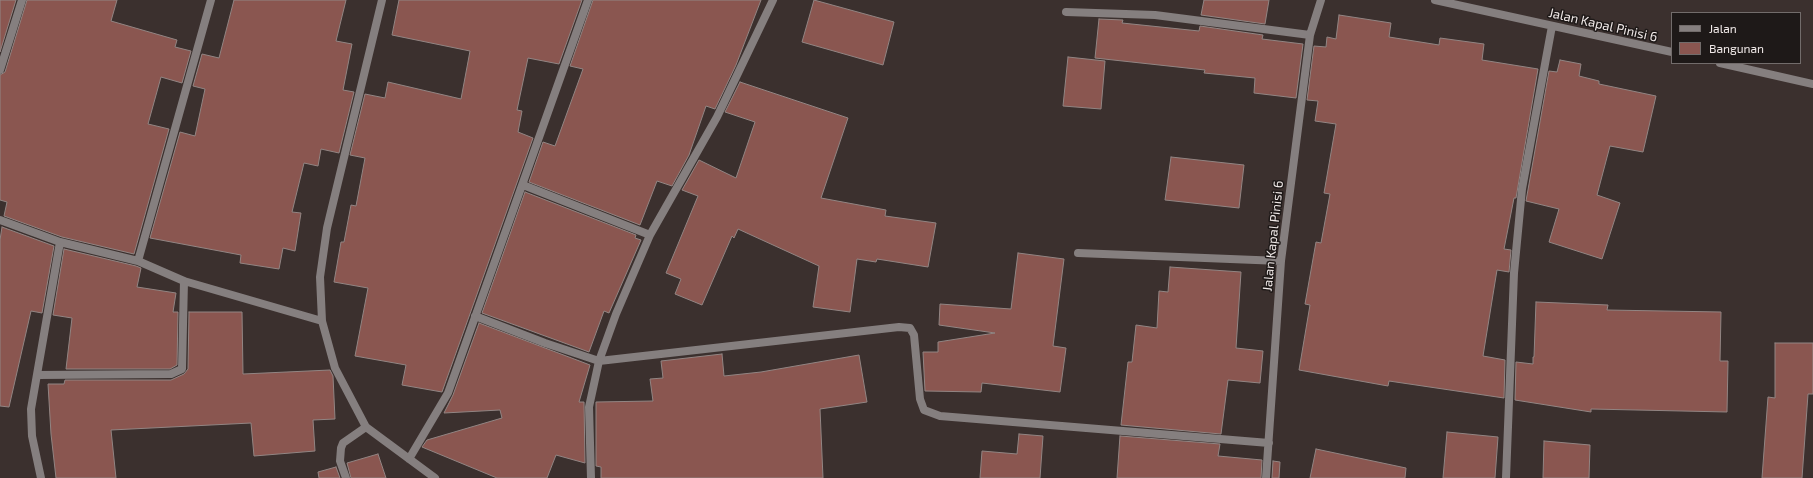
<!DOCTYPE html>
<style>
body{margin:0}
#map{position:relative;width:1813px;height:478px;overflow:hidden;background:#3b302e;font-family:"Exo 2",sans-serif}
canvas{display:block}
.legend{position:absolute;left:1671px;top:12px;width:130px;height:52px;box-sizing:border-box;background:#1e1918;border:1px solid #726c6b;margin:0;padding:5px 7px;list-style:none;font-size:12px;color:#f0e9e8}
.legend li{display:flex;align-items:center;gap:8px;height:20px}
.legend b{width:20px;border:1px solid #726c6b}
</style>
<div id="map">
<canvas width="1813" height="478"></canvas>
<ul class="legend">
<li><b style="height:5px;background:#857f7f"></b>Jalan</li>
<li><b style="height:11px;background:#8a5650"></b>Bangunan</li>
</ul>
</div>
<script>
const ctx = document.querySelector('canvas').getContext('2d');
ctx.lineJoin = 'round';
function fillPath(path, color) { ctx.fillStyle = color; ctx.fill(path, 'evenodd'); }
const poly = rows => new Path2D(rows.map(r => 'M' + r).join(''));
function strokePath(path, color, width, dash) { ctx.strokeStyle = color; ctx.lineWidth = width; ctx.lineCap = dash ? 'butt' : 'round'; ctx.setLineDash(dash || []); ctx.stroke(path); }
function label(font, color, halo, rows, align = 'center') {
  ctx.font = font + ' "Exo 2",sans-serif'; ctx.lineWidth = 3; ctx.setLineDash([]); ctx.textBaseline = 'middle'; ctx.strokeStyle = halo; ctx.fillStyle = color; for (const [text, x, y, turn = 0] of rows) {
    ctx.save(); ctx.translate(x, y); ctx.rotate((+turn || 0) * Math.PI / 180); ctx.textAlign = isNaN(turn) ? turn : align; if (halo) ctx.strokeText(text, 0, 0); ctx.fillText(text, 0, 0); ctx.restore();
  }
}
const building = poly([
 [0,0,16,0,0,52,0,0],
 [27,0,117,0,111,21,177,40,175,47,191,51,182,83,161,77,148,124,169,129,134,254,62,237,4,216,7,202,0,200,0,75,5,72,27,0],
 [234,0,346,0,336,41,352,44,343,90,354,92,339,153,321,149,318,166,304,163,292,212,301,213,295,251,283,248,279,269,240,263,241,255,150,238,180,132,195,136,205,89,193,86,202,54,219,58,234,0],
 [399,0,582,0,559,64,528,58,517,110,522,111,518,132,533,138,442,392,402,385,406,365,355,356,368,288,334,282,341,242,344,242,351,205,356,206,365,158,350,155,365,94,385,98,388,82,461,99,470,51,392,35,399,0],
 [593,0,761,0,736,65,715,109,706,106,689,155,672,186,657,181,640,225,529,182,543,142,555,146,583,69,570,66,593,0],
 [814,0,894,22,883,65,802,42,814,0],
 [1204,0,1269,0,1265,24,1201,15,1204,0],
 [1339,15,1391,23,1389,37,1439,45,1440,38,1484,44,1482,60,1538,69,1516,198,1514,198,1504,249,1511,250,1509,272,1497,270,1483,356,1505,360,1504,398,1389,381,1388,386,1299,370,1310,305,1305,304,1316,242,1321,243,1330,194,1324,193,1336,124,1315,121,1318,101,1307,100,1314,46,1326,47,1327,37,1336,39,1339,15],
 [1099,19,1123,20,1122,23,1199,31,1200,26,1263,35,1262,39,1303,44,1296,98,1254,93,1255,78,1204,73,1205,70,1095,58,1099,19],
 [1068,57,1105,61,1101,109,1063,106,1068,57],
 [1560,60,1581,64,1579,76,1599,81,1599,84,1656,96,1643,152,1610,146,1597,195,1620,203,1602,259,1549,242,1559,209,1526,201,1549,71,1557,72,1560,60],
 [740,82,848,118,821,198,886,210,885,216,936,223,928,267,877,259,876,262,857,259,850,312,813,307,819,266,738,229,734,238,732,236,702,305,675,294,681,279,666,273,698,196,682,190,699,160,736,178,755,122,725,112,740,82],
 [1171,157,1244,165,1239,208,1165,200,1171,157],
 [525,192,636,235,635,238,641,240,609,313,604,311,589,352,482,313,525,192],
 [2,227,54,246,42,313,31,311,9,407,0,406,0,240,2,227],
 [64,249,136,266,141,268,137,287,176,293,173,312,178,312,177,365,170,369,66,369,72,318,53,315,64,249],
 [1018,253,1064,259,1053,346,1066,348,1060,392,982,383,981,392,925,391,923,352,938,352,938,342,995,333,939,325,940,304,1011,309,1018,253],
 [1170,267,1241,272,1236,348,1263,351,1260,383,1228,380,1221,434,1121,425,1128,362,1132,362,1136,325,1157,328,1159,291,1168,292,1170,267],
 [1536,302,1608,305,1607,310,1721,312,1720,361,1728,361,1727,412,1591,409,1591,412,1515,400,1516,362,1533,364,1533,357,1534,357,1536,302],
 [189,312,242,312,243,374,330,370,333,376,335,419,313,420,315,451,254,456,251,423,111,430,116,478,56,478,51,434,48,384,64,384,65,380,171,380,184,374,188,369,189,312],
 [479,323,590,365,579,402,584,402,585,463,556,455,547,478,497,478,422,447,427,440,502,418,500,410,444,413,453,395,479,323],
 [1775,343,1813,343,1813,394,1808,394,1802,478,1762,478,1768,397,1775,398,1775,343],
 [722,354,724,376,761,372,859,355,867,402,820,409,823,478,601,478,601,467,596,466,596,402,653,401,650,379,663,378,661,361,722,354],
 [1447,432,1498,437,1495,478,1443,478,1447,432],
 [1019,434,1043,436,1040,478,980,478,982,451,1017,454,1019,434],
 [1120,436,1220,444,1218,456,1262,460,1261,478,1117,478,1120,436],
 [1544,441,1590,445,1589,478,1543,478,1544,441],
 [1316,449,1406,468,1405,478,1310,478,1316,449],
 [378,454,386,478,351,478,347,463,378,454],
 [1273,461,1280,462,1279,478,1272,478,1273,461],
 [336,467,340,478,319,478,318,472,336,467]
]);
fillPath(building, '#8a5650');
strokePath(building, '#928583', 1);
strokePath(poly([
 [382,0,327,228,320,277,322,321,335,368,366,427,435,478],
 [1435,0,1672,52],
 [1066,12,1155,15,1310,35],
 [1720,63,1813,84],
 [0,70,22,0],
 [523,185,650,235],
 [0,220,60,242,138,261,184,281,322,321],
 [1078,253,1281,261],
 [138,261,211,0],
 [475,316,545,343,599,361,899,327,910,328,914,335,920,399,924,410,940,416,1269,443],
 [38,375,171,374,182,369,184,281],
 [409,459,448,393,588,0],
 [41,478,32,436,31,409,60,242],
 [346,478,340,461,341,448,343,443,366,427],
 [591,478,589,407,599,361,616,314,650,235,717,117,773,0],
 [1266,478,1281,261,1310,35,1321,0],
 [1506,478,1514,273,1522,189,1552,26]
]), '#857f7f', 8);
label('13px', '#f0e9e8', '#1e1918', [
 ["Jalan Kapal Pinisi 6",1603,25,13],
 ["Jalan Kapal Pinisi 6",1273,236,-84]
]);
</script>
